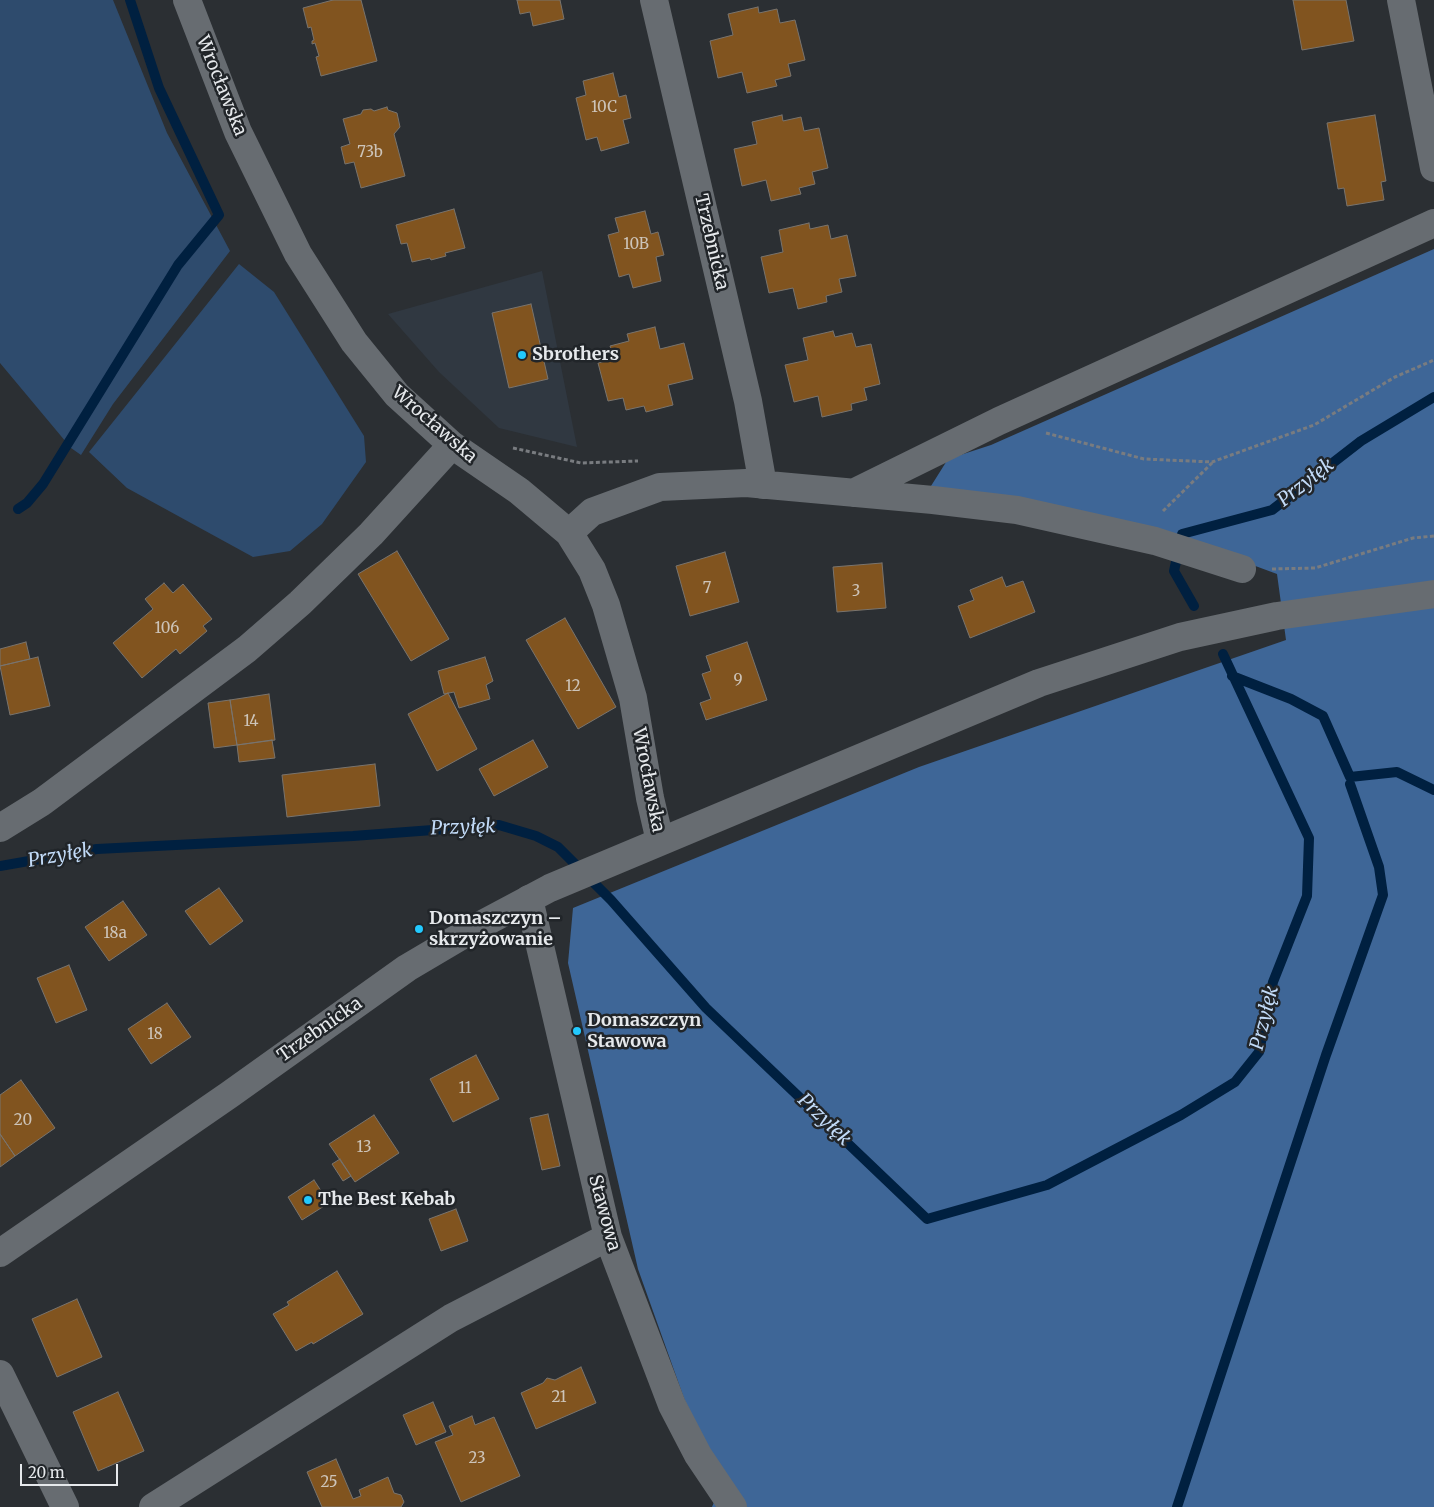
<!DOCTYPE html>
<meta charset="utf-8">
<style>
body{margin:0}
#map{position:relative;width:1434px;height:1507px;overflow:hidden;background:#2b2f33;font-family:Merriweather,serif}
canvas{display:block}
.scale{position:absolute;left:20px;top:1464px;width:98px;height:22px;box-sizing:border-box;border:2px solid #e6e9ec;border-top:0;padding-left:6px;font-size:15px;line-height:18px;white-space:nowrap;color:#e6e9ec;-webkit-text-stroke:4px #212529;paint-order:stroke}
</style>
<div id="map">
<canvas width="1434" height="1507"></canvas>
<div class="scale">20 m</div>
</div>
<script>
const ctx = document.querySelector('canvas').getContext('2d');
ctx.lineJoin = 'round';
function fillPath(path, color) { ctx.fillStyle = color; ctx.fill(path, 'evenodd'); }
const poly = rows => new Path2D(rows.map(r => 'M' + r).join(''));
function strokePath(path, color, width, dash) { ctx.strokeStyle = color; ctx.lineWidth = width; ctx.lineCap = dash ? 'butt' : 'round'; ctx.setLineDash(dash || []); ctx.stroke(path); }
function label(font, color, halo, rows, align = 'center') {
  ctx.font = font + ' Merriweather,serif'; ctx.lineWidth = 5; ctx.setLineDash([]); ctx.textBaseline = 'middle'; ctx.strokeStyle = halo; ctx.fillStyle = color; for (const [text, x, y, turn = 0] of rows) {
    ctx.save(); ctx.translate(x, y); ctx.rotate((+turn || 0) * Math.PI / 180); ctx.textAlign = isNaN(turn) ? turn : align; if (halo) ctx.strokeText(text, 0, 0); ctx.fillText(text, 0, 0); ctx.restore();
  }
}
fillPath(poly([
 [542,271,577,447,499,428,439,372,388,314]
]), '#303841');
fillPath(poly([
 [0,0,113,0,167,133,230,251,113,404,81,455,71,448,0,363],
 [239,264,274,292,364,436,366,462,322,524,290,551,253,557,127,488,89,452]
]), '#2e4b6d');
fillPath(poly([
 [1434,249,1434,1507,712,1507,724,1479,685,1401,638,1269,568,963,573,908,919,767,1286,640,1277,574,1158,530,931,486,948,459,991,445]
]), '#3e6697');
strokePath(poly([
 [18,509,27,503,43,484,178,265,219,215,159,88,130,0],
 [1194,606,1174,571,1182,534,1272,510,1361,441,1434,397],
 [1232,676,1291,699,1323,716,1350,777,1397,772,1434,790],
 [0,866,97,849,353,836,499,825,536,836,558,847,611,900,706,1008,927,1219,1047,1185,1181,1115,1235,1082,1259,1052,1273,982,1307,896,1309,838,1223,654],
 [1177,1507,1326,1055,1383,895,1379,867,1350,784]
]), '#002040', 10);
const building = poly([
 [333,0,361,0,377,61,321,76,316,57,319,56,315,43,312,44,312,41,314,40,311,27,308,28,303,8,333,0],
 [517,0,560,0,564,19,533,26,530,12,520,14,517,0],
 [1293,0,1346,0,1354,41,1302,50,1293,0],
 [758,7,759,13,777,9,780,23,795,20,805,60,788,64,791,76,775,80,777,86,747,93,742,72,718,78,710,41,733,35,728,14,758,7],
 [613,73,619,97,626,95,631,118,623,120,629,143,601,151,597,137,586,140,576,98,586,95,583,81,613,73],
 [387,107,388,110,397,113,400,127,394,134,405,176,361,188,354,162,345,164,341,147,350,144,343,119,361,114,363,110,371,109,374,111,387,107],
 [782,115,783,121,801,117,804,131,819,128,828,168,812,172,815,184,799,188,801,194,771,201,766,180,742,186,734,149,757,144,752,122,782,115],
 [1375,115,1386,181,1381,182,1384,200,1347,206,1344,188,1338,189,1327,123,1375,115],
 [454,209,465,248,445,253,446,256,431,260,430,258,412,262,407,243,401,244,396,225,454,209],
 [645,211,651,234,658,232,664,255,656,257,661,281,633,288,629,274,619,277,608,235,619,232,615,218,645,211],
 [809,223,810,229,828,225,831,239,847,235,856,276,839,279,842,292,826,296,827,302,798,309,793,288,769,293,761,257,783,252,779,230,809,223],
 [531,304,548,379,509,388,492,313,531,304],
 [655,327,660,349,684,343,693,379,668,385,673,405,646,412,644,406,626,410,623,398,608,401,598,363,614,359,610,346,629,341,627,334,655,327],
 [833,331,835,337,852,333,856,347,871,344,880,384,864,388,867,400,851,404,852,410,822,417,818,396,794,402,785,365,808,360,803,338,833,331],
 [397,551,449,639,411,661,358,574,397,551],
 [725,552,739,602,690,616,676,566,725,552],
 [882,563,886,608,837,612,833,567,882,563],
 [1002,577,1006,587,1023,581,1035,612,970,638,958,606,974,600,970,590,1002,577],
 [164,583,173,593,183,584,212,619,203,626,207,631,180,654,176,649,142,678,113,643,153,609,145,599,164,583],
 [565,618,616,707,578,729,526,640,565,618],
 [26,642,30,659,0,666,0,649,26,642],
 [747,642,767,700,706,720,700,703,711,699,702,674,711,671,706,656,747,642],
 [38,657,50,706,10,715,0,666,38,657],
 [485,657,493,681,486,685,490,699,459,708,454,692,444,694,438,671,485,657],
 [448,693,477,749,437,771,408,714,448,693],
 [269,694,275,740,237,745,230,700,269,694],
 [230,700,237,745,214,748,208,703,230,700],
 [272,740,275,758,239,762,237,745,272,740],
 [533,740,548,767,494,796,479,769,533,740],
 [375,764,380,806,287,817,282,775,375,764],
 [219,888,243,921,210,945,185,911,219,888],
 [123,901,147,935,109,961,85,927,123,901],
 [69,965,87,1010,56,1023,37,978,69,965],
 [167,1003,191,1037,151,1064,128,1029,167,1003],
 [476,1055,499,1099,453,1122,430,1079,476,1055],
 [21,1080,55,1128,15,1156,0,1134,0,1095,21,1080],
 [548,1114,560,1166,542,1170,530,1118,548,1114],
 [374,1115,399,1153,355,1182,329,1144,374,1115],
 [0,1134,15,1156,0,1167,0,1134],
 [340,1159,351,1176,343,1181,332,1164,340,1159],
 [314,1180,329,1203,302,1220,288,1197,314,1180],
 [456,1209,468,1241,441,1251,429,1219,456,1209],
 [337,1271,363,1314,313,1344,312,1342,296,1351,273,1314,289,1305,287,1302,337,1271],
 [77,1299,102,1357,57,1377,32,1319,77,1299],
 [581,1367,596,1403,536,1429,521,1393,543,1383,547,1378,555,1380,581,1367],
 [118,1392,144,1451,98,1471,73,1412,118,1392],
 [433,1402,446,1432,416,1445,403,1415,433,1402],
 [472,1416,475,1425,494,1417,520,1476,461,1502,435,1442,453,1435,449,1426,472,1416],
 [336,1459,353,1499,361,1496,359,1490,388,1477,394,1493,401,1495,404,1502,401,1507,322,1507,307,1472,336,1459]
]);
fillPath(building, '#81541f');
strokePath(building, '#79746e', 1);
strokePath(poly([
 [1046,433,1144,459,1212,462,1314,425,1395,377,1434,360],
 [513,448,581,463,638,461],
 [1163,511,1212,463],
 [1272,569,1315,568,1413,538,1434,536]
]), '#797c80', 3, [4, 2.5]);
strokePath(poly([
 [187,0,238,132,298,254,354,342,397,395,452,445,519,491,569,533,592,570,606,605,633,698,650,798,660,841],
 [654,0,748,401,763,485],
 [1401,0,1434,168],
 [853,493,999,421,1434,223],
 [569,533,592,512,660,487,746,483,933,500,1017,510,1155,541,1242,569],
 [0,828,42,802,247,649,300,603,371,534,452,445],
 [529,899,608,1237,672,1405,698,1455,733,1507],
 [0,1374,65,1507],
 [153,1507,451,1318,608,1237]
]), '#676c71', 28);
strokePath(poly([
 [0,1253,229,1095,407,968,473,929,550,888,1039,683,1180,637,1277,616,1434,594]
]), '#676c71', 28);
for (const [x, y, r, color] of [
 [522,355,5,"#22c9fe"],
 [419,929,5,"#22c9fe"],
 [577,1031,5,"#22c9fe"],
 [308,1200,5,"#22c9fe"]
]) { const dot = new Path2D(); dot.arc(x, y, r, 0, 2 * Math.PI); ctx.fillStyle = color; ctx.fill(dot); strokePath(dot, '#212529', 2); }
label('15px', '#cdc4b9', null, [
 ["10C",604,108],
 ["73b",370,153],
 ["10B",636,245],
 ["7",707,589],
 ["3",856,592],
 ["106",167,629],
 ["9",738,681],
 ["12",573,687],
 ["14",251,722],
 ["18a",115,934],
 ["18",155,1035],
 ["11",465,1089],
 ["20",23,1121],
 ["13",364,1148],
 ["21",559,1398],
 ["23",477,1459],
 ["25",329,1483]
]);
label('18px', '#e6e9ec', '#212529', [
 ["Wrocławska",221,86,68],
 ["Trzebnicka",711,242,77],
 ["Wrocławska",434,425,41],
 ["Wrocławska",648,780,79],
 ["Trzebnicka",320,1030,-35],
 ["Stawowa",604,1213,75]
]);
label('bold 18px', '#e6e9ec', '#212529', [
 ["Sbrothers",532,355],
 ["Domaszczyn –",429,919],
 ["skrzyżowanie",429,940],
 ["Domaszczyn",587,1021],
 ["Stawowa",587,1042],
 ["The Best Kebab",318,1200]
], 'left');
label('italic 19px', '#c2dbf8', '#212529', [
 ["Przyłęk",1306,483,-38],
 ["Przyłęk",463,828,-2],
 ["Przyłęk",60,856,-10],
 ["Przyłęk",1265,1018,-76],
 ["Przyłęk",824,1120,44]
]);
</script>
